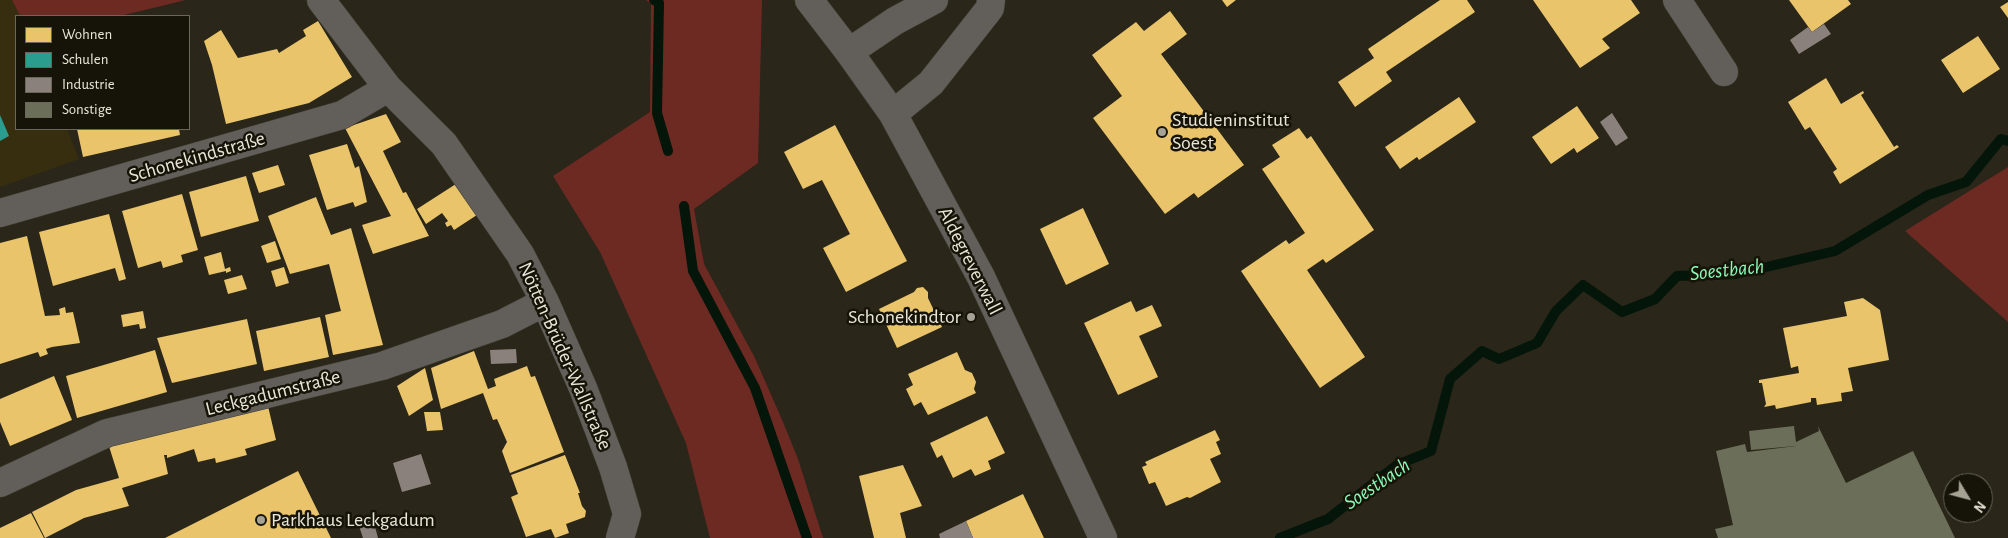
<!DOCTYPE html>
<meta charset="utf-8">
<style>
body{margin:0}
#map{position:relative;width:2008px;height:538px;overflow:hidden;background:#2a2619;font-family:"Alegreya Sans",sans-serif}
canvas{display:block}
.legend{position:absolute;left:15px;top:15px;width:175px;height:115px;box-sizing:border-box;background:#161308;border:1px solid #6b675b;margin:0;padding:6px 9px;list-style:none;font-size:15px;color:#eae6d7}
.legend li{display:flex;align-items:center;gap:10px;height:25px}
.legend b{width:25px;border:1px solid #6b675b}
.north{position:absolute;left:1943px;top:473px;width:50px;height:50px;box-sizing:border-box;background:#161308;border:1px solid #6b675b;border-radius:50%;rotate:127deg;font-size:14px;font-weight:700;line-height:20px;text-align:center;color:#eae6d7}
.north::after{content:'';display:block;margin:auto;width:18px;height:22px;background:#a7a394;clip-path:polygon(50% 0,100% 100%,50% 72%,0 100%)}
</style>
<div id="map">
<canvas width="2008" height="538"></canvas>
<ul class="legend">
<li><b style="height:14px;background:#e9c46a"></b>Wohnen</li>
<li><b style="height:14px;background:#2a9d8f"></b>Schulen</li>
<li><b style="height:14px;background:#8a817c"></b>Industrie</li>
<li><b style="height:14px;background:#6b6f59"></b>Sonstige</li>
</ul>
<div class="north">N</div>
</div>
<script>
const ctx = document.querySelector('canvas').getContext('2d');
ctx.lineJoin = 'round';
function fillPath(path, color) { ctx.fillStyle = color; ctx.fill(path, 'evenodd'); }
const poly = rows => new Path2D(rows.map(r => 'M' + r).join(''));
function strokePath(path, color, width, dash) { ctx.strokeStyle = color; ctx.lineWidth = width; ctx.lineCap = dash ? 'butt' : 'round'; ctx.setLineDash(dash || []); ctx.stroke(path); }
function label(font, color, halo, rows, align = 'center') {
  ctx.font = font + ' "Alegreya Sans",sans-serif'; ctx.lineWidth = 5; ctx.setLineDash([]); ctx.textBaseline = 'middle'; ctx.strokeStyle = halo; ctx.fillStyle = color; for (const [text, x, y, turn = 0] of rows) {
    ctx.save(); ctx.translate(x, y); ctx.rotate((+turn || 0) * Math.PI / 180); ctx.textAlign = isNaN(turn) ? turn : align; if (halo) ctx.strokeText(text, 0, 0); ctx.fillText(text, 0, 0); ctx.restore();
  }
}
fillPath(poly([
 [0,0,12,0,20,16,16,16,16,129,67,129,79,159,0,187]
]), '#372e10');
fillPath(poly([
 [12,0,186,0,120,16,20,16],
 [646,0,762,0,758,163,694,209,704,264,754,356,783,422,798,459,823,538,710,538,686,443,600,252,553,176,650,112,651,4],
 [2008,167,2008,322,1905,231]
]), '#6d2a23');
fillPath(poly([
 [1222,0,1236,0,1227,7],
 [1440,0,1467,0,1475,12,1386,72,1392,81,1355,107,1338,82,1374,58,1368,49],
 [1533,0,1631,0,1640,13,1602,39,1610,48,1580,68],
 [1789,0,1848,0,1851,4,1812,32],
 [2008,2,2008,18,2000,7],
 [1170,11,1187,34,1161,54,1244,165,1198,198,1194,193,1165,214,1093,118,1122,96,1092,55,1136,22,1144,31],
 [318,21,352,77,309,103,226,124,212,65,204,41,221,30,238,58,277,49,279,53,306,36,303,30],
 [1978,36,2000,69,1963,93,1941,60],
 [1826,78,1841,104,1863,91,1864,93,1861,95,1894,147,1897,145,1899,147,1840,184,1833,172,1837,169,1810,127,1805,130,1788,102],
 [1459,97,1476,122,1419,160,1417,157,1400,169,1385,147],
 [1577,106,1599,138,1577,153,1574,148,1551,164,1532,137],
 [386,114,401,142,383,151,403,193,406,192,429,236,373,254,362,225,391,216,345,128],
 [835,125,907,261,846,292,823,248,850,234,822,180,803,189,784,152],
 [1299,128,1307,139,1311,136,1374,230,1326,263,1323,259,1307,270,1365,357,1320,388,1241,271,1286,240,1289,244,1305,233,1262,169,1280,157,1272,145],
 [77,129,179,129,180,135,83,157],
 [347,144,355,168,359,166,367,202,355,207,353,202,327,210,309,155],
 [278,165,285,185,259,193,252,173],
 [246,176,259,221,201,237,189,192],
 [459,182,480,213,454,230,451,225,447,227,445,223,448,221,442,213,426,224,417,209],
 [182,194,198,250,181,255,183,262,163,268,161,261,138,268,122,211],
 [316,197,331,235,351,228,383,345,333,355,325,315,341,311,329,264,290,274,268,216],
 [1083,208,1109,264,1066,285,1040,229],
 [109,214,126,279,119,281,115,268,53,286,39,232],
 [27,236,45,316,60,315,59,309,65,307,66,313,73,312,80,343,52,347,46,349,48,354,40,357,38,352,0,364,0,243],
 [275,241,281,259,267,263,261,246],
 [221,252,225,269,230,267,231,271,226,273,226,271,209,275,204,257],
 [284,267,289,283,276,287,271,271],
 [242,275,247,289,228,294,224,280],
 [923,287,928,292,928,298,942,327,897,348,879,309,914,292,917,288],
 [1863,298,1880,310,1889,360,1848,368,1853,391,1841,393,1842,401,1817,405,1816,398,1811,398,1811,402,1776,409,1775,405,1764,407,1766,404,1762,383,1759,383,1759,380,1799,373,1798,366,1791,368,1783,328,1847,316,1844,302],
 [1131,301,1136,312,1152,305,1162,326,1139,336,1158,377,1118,395,1084,323],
 [143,311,146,328,140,329,139,324,123,327,121,315],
 [320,317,329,357,264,371,256,331],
 [247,319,257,364,172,383,157,338],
 [155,350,167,392,77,418,66,376],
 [474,351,488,389,496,386,494,379,527,366,531,377,535,376,564,452,510,473,502,451,507,442,497,419,493,420,483,393,441,409,431,368],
 [957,352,965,370,972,373,976,382,974,389,976,393,928,415,921,402,914,406,906,389,913,385,908,374],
 [425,368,433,400,409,416,397,386],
 [54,376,72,420,10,446,0,422,0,399],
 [267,402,276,440,245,449,247,455,216,463,215,458,198,462,194,449,167,458,167,455,164,455,168,474,122,488,129,506,84,518,45,538,32,512,76,490,119,478,107,440],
 [424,412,440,412,443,430,427,431],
 [987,416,1005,453,988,461,991,469,975,476,971,469,953,478,942,455,937,458,930,443],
 [1215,430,1220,440,1216,442,1221,454,1210,459,1221,482,1190,498,1187,497,1166,506,1155,482,1149,484,1142,467,1147,465,1145,462],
 [565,455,580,493,578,493,582,506,586,511,585,517,566,524,569,533,555,538,551,529,526,537,511,497,518,494,511,475],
 [903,465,922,506,900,513,906,538,874,538,859,476],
 [298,471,331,538,165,538],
 [1023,494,1044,538,973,538,966,521],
 [31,513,44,538,0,538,0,528]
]), '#e9c46a');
fillPath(poly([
 [0,115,9,136,0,141]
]), '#2a9d8f');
fillPath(poly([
 [1824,24,1831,34,1799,54,1790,40,1808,27,1812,32],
 [1612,113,1628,138,1616,146,1600,122],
 [516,349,517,363,491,364,490,350],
 [421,454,431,484,402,492,393,463],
 [373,519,378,538,363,538,358,523],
 [966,521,973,538,940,538,939,534]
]), '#8a817c');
strokePath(poly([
 [654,0,659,3,657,113,668,151],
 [684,206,693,271,755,388,807,538],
 [1280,538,1328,519,1397,465,1431,451,1450,379,1482,351,1499,359,1537,343,1556,311,1583,285,1622,312,1655,299,1677,276,1736,274,1835,251,1928,195,1966,182,2001,139,2008,141]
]), '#041609', 10);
fillPath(poly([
 [1794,426,1796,442,1819,431,1818,426,1846,483,1913,451,1955,538,1718,538,1715,529,1733,525,1716,451,1745,444,1747,452,1796,446,1751,450,1749,431]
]), '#6b6f59');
const minor = poly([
 [321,0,388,88,444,144,520,254,545,302,583,388,613,467,627,514,620,538],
 [1677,0,1724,72],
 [849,52,895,21,934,0],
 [893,114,931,83,990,8,991,0],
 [0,213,342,115,388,88],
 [0,483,107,433,382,366,502,324,545,302]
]);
const tertiary = poly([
 [809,0,849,52,893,114,981,277,1103,538]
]);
strokePath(minor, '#434035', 29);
strokePath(tertiary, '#434035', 29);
strokePath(minor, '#625e59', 28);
strokePath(tertiary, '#625e59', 28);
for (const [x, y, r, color] of [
 [1162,132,5,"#a7a394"],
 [971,317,5,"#a7a394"],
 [261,520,5,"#a7a394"]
]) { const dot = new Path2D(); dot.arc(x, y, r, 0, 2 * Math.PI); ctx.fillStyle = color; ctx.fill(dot); strokePath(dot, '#161308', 2); }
label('20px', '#eae6d7', '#161308', [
 ["Studieninstitut",1172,120],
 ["Soest",1172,143],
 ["Schonekindtor",961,317,"right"],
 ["Parkhaus Leckgadum",271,520]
], 'left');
label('20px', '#eae6d7', '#161308', [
 ["Schonekindstraße",197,157,-16],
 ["Aldegreverwall",970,261,63],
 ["Nötten-Brüder-Wallstraße",565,356,66],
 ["Leckgadumstraße",273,393,-14]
]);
label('italic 21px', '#89fbb8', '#161308', [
 ["Soestbach",1727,270,-6],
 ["Soestbach",1377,484,-34]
]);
</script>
